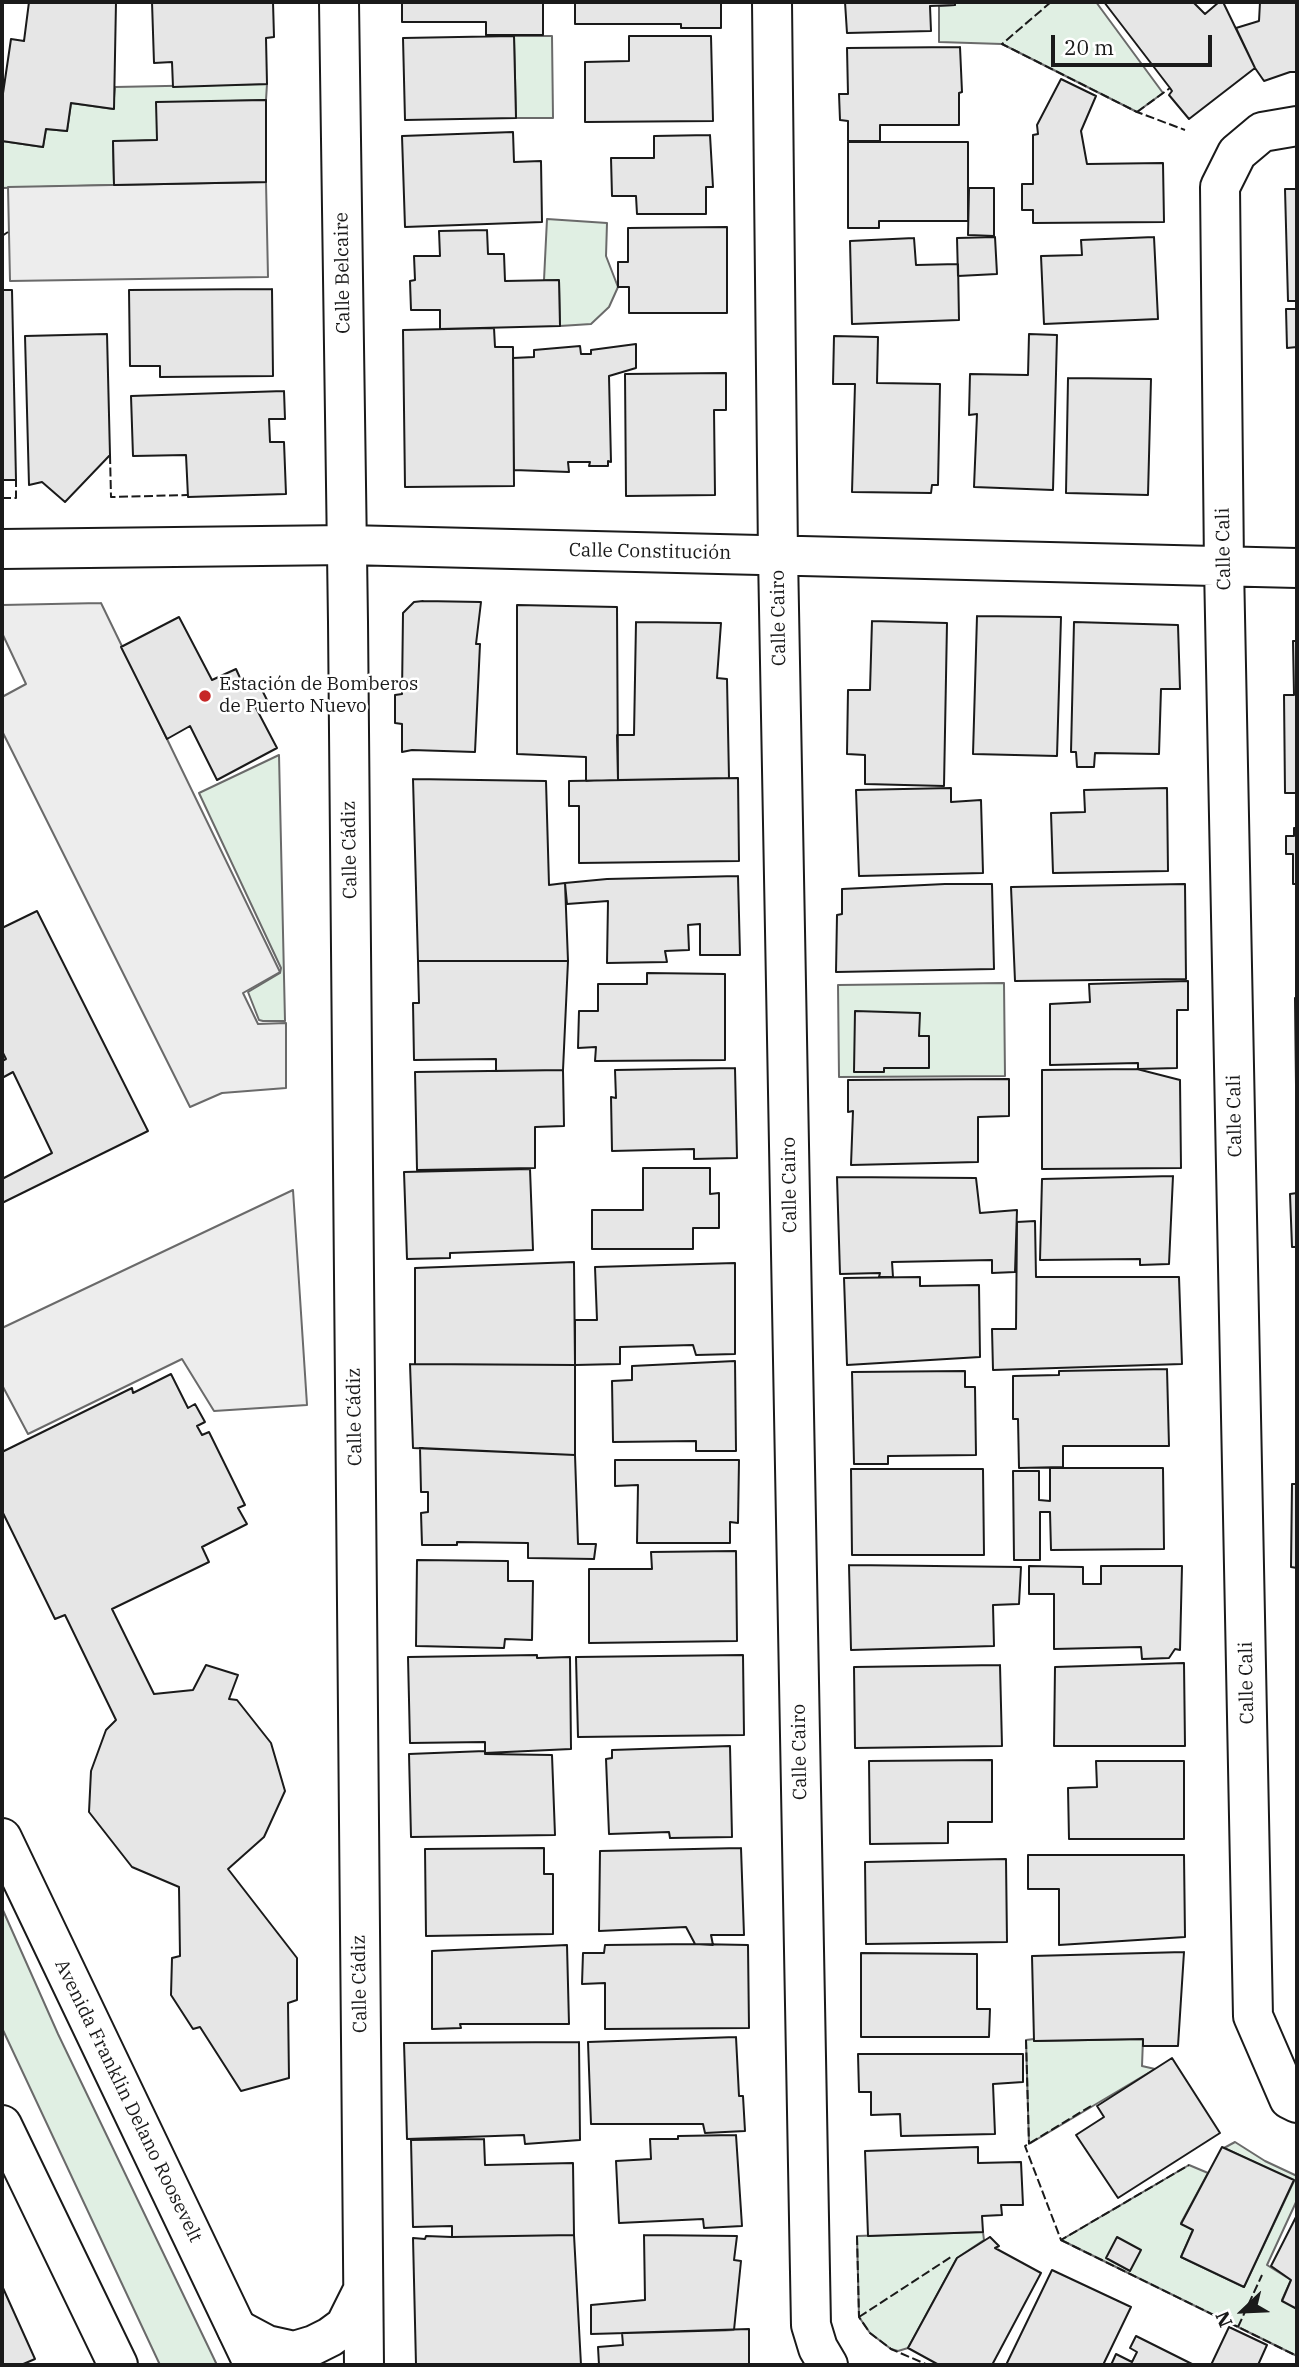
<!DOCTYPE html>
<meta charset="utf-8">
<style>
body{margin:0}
#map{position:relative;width:1299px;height:2367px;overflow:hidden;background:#fff;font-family:"IBM Plex Serif",serif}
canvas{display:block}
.frame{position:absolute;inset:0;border:4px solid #1a1a1a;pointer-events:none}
.north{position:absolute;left:1208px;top:2276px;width:70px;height:70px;-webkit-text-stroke:5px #fff;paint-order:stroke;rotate:247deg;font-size:19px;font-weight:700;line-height:28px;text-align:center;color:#1a1a1a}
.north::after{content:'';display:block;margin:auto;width:24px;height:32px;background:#1a1a1a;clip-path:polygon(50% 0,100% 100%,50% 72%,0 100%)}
.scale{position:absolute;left:1051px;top:35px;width:161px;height:32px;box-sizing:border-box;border:4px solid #1a1a1a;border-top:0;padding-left:9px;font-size:21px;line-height:24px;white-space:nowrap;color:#1a1a1a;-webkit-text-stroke:5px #fff;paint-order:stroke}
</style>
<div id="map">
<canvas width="1299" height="2367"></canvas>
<div class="frame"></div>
<div class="north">N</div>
<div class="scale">20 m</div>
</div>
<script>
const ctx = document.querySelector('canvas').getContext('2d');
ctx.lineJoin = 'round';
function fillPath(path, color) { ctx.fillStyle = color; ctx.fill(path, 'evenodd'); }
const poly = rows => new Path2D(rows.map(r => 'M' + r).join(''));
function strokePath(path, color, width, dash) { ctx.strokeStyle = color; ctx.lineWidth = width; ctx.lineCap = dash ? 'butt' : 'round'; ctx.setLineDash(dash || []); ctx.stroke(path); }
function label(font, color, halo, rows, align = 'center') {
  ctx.font = font + ' "IBM Plex Serif",serif'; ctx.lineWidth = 5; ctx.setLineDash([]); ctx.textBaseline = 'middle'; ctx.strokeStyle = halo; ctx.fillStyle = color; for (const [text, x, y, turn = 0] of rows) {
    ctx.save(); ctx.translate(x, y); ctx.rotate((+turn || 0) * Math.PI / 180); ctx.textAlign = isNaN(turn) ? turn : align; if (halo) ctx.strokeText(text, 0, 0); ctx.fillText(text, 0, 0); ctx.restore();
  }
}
const green = poly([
 [955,2,1096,2,1163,93,1137,112,1002,44,939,42,939,6,955,5,955,2],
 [514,36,552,36,553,118,516,118,514,36],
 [267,84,266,100,157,103,157,140,113,142,114,185,2,188,2,141,43,147,46,129,67,131,71,103,113,109,115,87,267,84],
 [547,219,607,223,606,256,618,287,609,307,591,324,560,326,559,281,544,280,547,219],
 [279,755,285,1021,263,1021,259,1020,248,992,280,973,281,968,199,793,279,755],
 [1004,983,1005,1076,839,1077,838,985,1004,983],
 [2,1908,58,2034,217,2365,160,2365,2,2028,2,1908],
 [1034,2039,1034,2041,1143,2039,1142,2066,1155,2069,1029,2144,1026,2040,1034,2039],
 [1235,2142,1265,2161,1297,2176,1297,2200,1267,2265,1291,2280,1282,2300,1297,2309,1297,2356,1061,2240,1189,2165,1208,2173,1181,2223,1193,2230,1181,2257,1244,2287,1294,2181,1224,2148,1235,2142],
 [983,2232,984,2240,957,2258,908,2348,898,2351,891,2349,870,2333,859,2317,857,2236,983,2232]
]);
fillPath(green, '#e0efe3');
strokePath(green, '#6a6a6a', 2);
const parking = poly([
 [266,182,268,277,10,281,8,187,266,182],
 [101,603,280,972,243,993,258,1024,286,1023,286,1088,222,1093,190,1107,2,731,2,697,26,684,2,633,2,605,101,603],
 [293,1190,307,1405,214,1411,182,1359,28,1434,2,1385,2,1328,293,1190]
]);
fillPath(parking, '#ededed');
strokePath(parking, '#6a6a6a', 2);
const building = poly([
 [29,2,116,2,114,109,71,103,67,131,46,129,43,147,2,141,2,100,11,39,24,41,29,2],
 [152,2,273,2,274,37,266,38,267,84,173,87,172,62,154,63,152,2],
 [402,2,543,2,543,35,486,35,486,22,402,22,402,2],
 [575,2,721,2,721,28,681,28,681,24,575,24,575,2],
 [845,2,955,2,955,5,930,6,931,31,847,33,845,2],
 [1104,2,1193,2,1205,14,1219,2,1223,2,1255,68,1189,119,1169,95,1172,91,1170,88,1104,2],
 [1260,2,1297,2,1297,72,1290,72,1264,81,1255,68,1236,28,1259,21,1260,2],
 [514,36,516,118,405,120,403,38,514,36],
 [629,36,711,36,713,121,585,122,585,62,629,61,629,36],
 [960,47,962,92,959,93,959,125,880,125,880,141,848,141,848,121,840,120,839,94,848,94,847,48,960,47],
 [1061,79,1096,96,1081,131,1087,164,1163,163,1164,222,1033,223,1033,210,1022,210,1022,184,1033,184,1033,135,1038,134,1037,125,1061,79],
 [266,100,266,182,114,185,113,141,157,140,156,102,266,100],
 [513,132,514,162,541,161,542,222,405,227,402,136,513,132],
 [710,135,713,187,706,187,706,214,637,214,636,196,612,196,611,158,654,158,654,136,710,135],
 [848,142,968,142,968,221,879,221,879,228,848,228,848,142],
 [969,188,994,188,994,236,968,235,969,188],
 [1285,189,1297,189,1297,301,1288,301,1285,189],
 [727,227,727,313,629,313,629,287,618,287,618,262,628,262,628,228,727,227],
 [487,230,488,254,504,254,505,281,559,280,560,326,440,329,440,310,411,310,410,281,415,280,414,256,440,256,439,231,487,230],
 [995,237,997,274,958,276,957,238,995,237],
 [1154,237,1158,319,1044,324,1041,256,1082,255,1081,240,1154,237],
 [914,238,916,265,958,264,959,320,852,324,850,241,914,238],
 [272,289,273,376,160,377,160,366,130,366,129,290,272,289],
 [2,290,12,290,16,480,2,480,2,290],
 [1286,309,1297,309,1297,386,1297,347,1287,348,1286,309],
 [494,328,495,347,513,347,514,486,405,487,403,330,494,328],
 [107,334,110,455,65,502,42,482,29,485,25,336,107,334],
 [1029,334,1057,335,1053,490,974,487,977,414,969,415,970,374,1028,375,1029,334],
 [834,336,878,337,877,383,940,384,938,485,932,485,931,493,852,492,855,384,833,384,834,336],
 [636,344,636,368,609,376,611,462,608,461,608,466,589,466,590,462,568,462,569,472,514,470,513,358,534,357,534,350,580,346,581,354,591,354,591,350,636,344],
 [726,373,726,410,714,410,715,495,626,496,625,374,726,373],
 [1068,378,1151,379,1148,495,1066,493,1068,378],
 [284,391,285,419,269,419,270,442,284,442,286,494,188,497,186,455,133,456,131,396,284,391],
 [423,601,481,602,476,644,480,644,475,752,412,750,402,752,402,724,395,723,395,695,402,694,403,613,414,602,423,601],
 [517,605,617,607,618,780,586,781,586,757,517,754,517,605],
 [977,616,1061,617,1057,756,973,754,977,616],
 [179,617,212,680,236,669,245,689,258,682,268,702,256,708,277,748,217,780,190,726,167,739,121,647,179,617],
 [872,621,947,623,944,786,865,784,865,755,847,754,848,690,870,690,872,621],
 [636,622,721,623,717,678,727,679,729,778,618,780,617,735,634,735,636,622],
 [1074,622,1178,625,1180,689,1161,689,1159,754,1095,753,1094,767,1077,767,1076,752,1071,752,1074,622],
 [1293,641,1297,641,1297,793,1285,793,1284,695,1294,695,1293,641],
 [738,778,739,861,579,863,579,806,569,806,569,781,738,778],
 [413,779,546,781,549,885,565,883,568,961,418,961,413,779],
 [951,788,951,802,981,800,983,873,859,876,856,790,951,788],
 [1167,788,1168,871,1053,873,1051,813,1085,812,1084,790,1167,788],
 [1294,828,1297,828,1297,884,1293,884,1293,854,1286,854,1286,836,1294,836,1294,828],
 [738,876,740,955,700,955,700,924,688,925,689,950,665,951,667,962,607,963,608,901,567,904,565,883,607,879,738,876],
 [945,884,992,884,994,969,836,972,837,915,842,914,842,889,945,884],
 [1185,884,1186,979,1015,981,1011,887,1185,884],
 [37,911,148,1131,2,1203,2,1179,52,1153,13,1072,2,1078,2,1061,6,1059,2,1051,2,928,37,911],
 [418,961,568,961,563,1070,496,1071,496,1059,414,1060,413,1003,419,1003,418,961],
 [647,973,725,974,725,1060,595,1061,596,1047,578,1048,579,1011,598,1011,598,984,647,984,647,973],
 [1188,981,1188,1010,1177,1010,1177,1068,1138,1069,1138,1063,1050,1065,1050,1004,1090,1002,1089,984,1188,981],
 [1295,998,1297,998,1297,1085,1296,1085,1295,998],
 [855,1011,920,1013,919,1036,929,1036,929,1068,884,1068,884,1072,854,1072,855,1011],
 [735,1068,737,1158,694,1159,694,1149,612,1151,611,1097,616,1098,615,1070,735,1068],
 [1137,1069,1180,1080,1181,1168,1042,1169,1042,1070,1137,1069],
 [563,1070,564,1126,535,1127,535,1168,417,1170,415,1072,563,1070],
 [1009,1079,1009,1116,978,1117,978,1162,851,1165,853,1111,848,1112,848,1080,1009,1079],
 [643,1168,710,1168,710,1194,719,1193,719,1228,693,1228,693,1249,592,1249,592,1210,643,1210,643,1168],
 [530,1169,533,1250,450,1253,450,1258,407,1259,404,1172,530,1169],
 [1173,1176,1169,1264,1140,1265,1140,1259,1040,1260,1042,1179,1173,1176],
 [837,1177,976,1178,980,1213,1017,1210,1015,1272,992,1273,992,1260,892,1262,893,1277,879,1277,880,1273,840,1274,837,1177],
 [1297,1193,1297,1247,1292,1247,1290,1194,1297,1193],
 [1035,1221,1036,1277,1179,1277,1182,1364,993,1370,992,1329,1016,1329,1017,1222,1035,1221],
 [574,1262,575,1365,415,1364,415,1268,574,1262],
 [735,1263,735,1354,696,1355,693,1345,620,1347,620,1364,575,1365,575,1320,597,1320,595,1267,735,1263],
 [920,1277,920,1286,979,1285,980,1357,847,1365,844,1278,920,1277],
 [735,1361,736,1451,696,1451,696,1441,613,1442,612,1381,632,1380,632,1366,735,1361],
 [410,1364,575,1365,575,1455,413,1448,410,1364],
 [1167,1369,1169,1446,1063,1446,1063,1467,1019,1468,1018,1419,1013,1419,1013,1376,1059,1375,1059,1371,1167,1369],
 [965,1371,965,1387,975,1387,976,1455,888,1456,888,1464,854,1464,852,1372,965,1371],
 [171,1374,188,1408,195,1404,205,1422,197,1426,202,1435,209,1432,245,1505,238,1508,247,1524,202,1547,209,1562,112,1609,154,1694,193,1690,206,1665,238,1675,229,1699,237,1700,271,1743,285,1791,264,1837,228,1869,297,1958,297,2000,288,2003,289,2078,241,2091,200,2027,193,2029,171,1995,172,1958,180,1956,179,1887,132,1867,89,1812,91,1771,106,1730,116,1720,65,1615,55,1619,2,1511,2,1452,132,1388,133,1393,171,1374],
 [420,1448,575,1455,578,1544,596,1544,594,1559,528,1558,528,1543,457,1542,457,1545,422,1545,421,1513,428,1512,428,1492,421,1492,420,1448],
 [615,1460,739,1460,738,1523,730,1522,730,1543,637,1543,638,1485,615,1486,615,1460],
 [1050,1468,1163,1468,1164,1549,1051,1550,1050,1512,1040,1512,1040,1560,1014,1560,1013,1471,1039,1471,1039,1500,1050,1501,1050,1468],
 [851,1469,983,1469,984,1555,852,1555,851,1469],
 [1292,1484,1297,1484,1297,1568,1291,1567,1292,1484],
 [736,1551,737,1641,589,1643,589,1569,652,1569,651,1552,736,1551],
 [417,1560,508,1561,508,1581,533,1581,532,1640,505,1639,504,1648,416,1646,417,1560],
 [849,1565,1021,1567,1019,1604,993,1605,994,1646,851,1650,849,1565],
 [1029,1566,1083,1567,1083,1584,1101,1584,1101,1566,1182,1566,1180,1650,1175,1649,1169,1658,1142,1659,1141,1647,1054,1649,1054,1594,1029,1594,1029,1566],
 [537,1655,537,1658,570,1657,571,1749,485,1753,485,1742,410,1743,408,1657,537,1655],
 [743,1655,744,1735,578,1737,576,1657,743,1655],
 [1184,1663,1185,1746,1054,1746,1055,1667,1184,1663],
 [1000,1665,1002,1746,855,1748,854,1667,1000,1665],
 [730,1746,732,1837,670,1838,669,1832,609,1834,606,1759,612,1758,612,1750,730,1746],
 [485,1751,485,1754,552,1755,555,1835,411,1837,409,1754,485,1751],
 [992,1760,992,1822,948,1822,948,1843,870,1844,869,1761,992,1760],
 [1096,1761,1184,1761,1184,1839,1069,1839,1068,1788,1097,1787,1096,1761],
 [544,1848,544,1874,553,1874,553,1934,426,1936,425,1849,544,1848],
 [741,1848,744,1935,711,1935,713,1945,695,1944,686,1927,599,1931,600,1851,741,1848],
 [1028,1855,1184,1855,1185,1937,1059,1945,1059,1889,1028,1889,1028,1855],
 [1006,1859,1007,1942,866,1944,865,1862,1006,1859],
 [695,1944,748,1945,749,2028,605,2029,605,1983,582,1984,583,1953,604,1953,605,1945,695,1944],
 [567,1945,569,2024,460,2024,461,2028,432,2029,432,1951,567,1945],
 [1184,1952,1178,2046,1143,2046,1143,2039,1034,2041,1032,1956,1184,1952],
 [861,1953,977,1954,977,2009,990,2009,989,2037,861,2037,861,1953],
 [736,2037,739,2096,743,2096,745,2131,705,2133,703,2124,591,2124,588,2042,736,2037],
 [579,2042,580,2140,525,2144,524,2135,407,2139,404,2043,579,2042],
 [858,2054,1023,2054,1023,2082,993,2084,995,2134,901,2136,900,2114,871,2115,871,2092,859,2092,858,2054],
 [1172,2058,1220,2133,1118,2198,1076,2135,1104,2117,1097,2106,1172,2058],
 [736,2135,742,2226,704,2228,703,2219,619,2223,616,2161,651,2159,650,2139,678,2139,678,2136,736,2135],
 [484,2139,485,2165,573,2163,574,2235,452,2237,452,2226,413,2227,411,2140,484,2139],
 [978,2147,978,2163,1021,2162,1023,2205,1001,2205,1002,2215,982,2216,983,2232,868,2236,865,2151,978,2147],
 [1222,2147,1294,2180,1244,2287,1181,2257,1193,2230,1181,2224,1222,2147],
 [1297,2215,1297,2309,1282,2301,1291,2280,1271,2266,1297,2215],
 [574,2235,581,2365,416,2365,413,2238,425,2239,426,2236,452,2237,574,2235],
 [644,2235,737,2236,734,2260,741,2261,734,2330,591,2334,591,2305,645,2300,644,2235],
 [990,2237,999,2246,995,2248,1041,2273,992,2365,939,2365,908,2348,957,2258,990,2237],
 [1117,2237,1141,2250,1130,2271,1106,2258,1117,2237],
 [1052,2270,1131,2307,1103,2365,1006,2365,1052,2270],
 [3,2288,35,2359,21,2365,2,2365,3,2288],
 [1229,2327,1267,2345,1258,2365,1211,2365,1229,2327],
 [749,2329,749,2365,599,2365,598,2347,623,2345,622,2333,749,2329],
 [1136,2336,1194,2365,1111,2365,1116,2354,1132,2362,1137,2352,1130,2348,1136,2336]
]);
fillPath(building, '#e6e6e6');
strokePath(building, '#1a1a1a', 2);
const street = poly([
 [339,2,348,622,364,2365],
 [772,2,778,555,811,2325,818,2348,828,2365],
 [1297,126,1262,132,1237,153,1220,187,1224,566,1253,2016,1289,2099,1297,2103],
 [2,549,347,545,1297,568],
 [237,2329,267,2345,294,2351,314,2345,330,2337,345,2326,363,2290]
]);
const primary = poly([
 [2,1838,254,2365],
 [2,2125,118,2365]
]);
strokePath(street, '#1a1a1a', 42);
strokePath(primary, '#1a1a1a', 42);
strokePath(street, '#fff', 38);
strokePath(primary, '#fff', 38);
strokePath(poly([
 [1051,2,1002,44,1137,112,1185,130],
 [1137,112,1170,88],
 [2,236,8,232],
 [110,455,111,497,187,495],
 [2,498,16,498,16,480],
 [1026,2040,1029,2144],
 [1091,2106,1025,2146,1061,2240,1189,2165],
 [857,2236,859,2317,870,2333,891,2349,928,2365],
 [1061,2240,1297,2356],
 [859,2317,951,2257],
 [1238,2327,1262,2275]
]), '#1a1a1a', 2, [9, 3.5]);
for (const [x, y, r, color] of [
 [205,696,7,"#c62828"]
]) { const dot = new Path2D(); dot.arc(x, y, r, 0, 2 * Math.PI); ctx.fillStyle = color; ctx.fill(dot); strokePath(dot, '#fff', 2.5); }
label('19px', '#1a1a1a', '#fff', [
 ["Calle Belcaire",343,273,-91],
 ["Calle Cali",1224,549,-91],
 ["Calle Constitución",650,552,1],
 ["Calle Cairo",779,618,-91],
 ["Calle Cádiz",350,850,-91],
 ["Calle Cali",1235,1116,-91],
 ["Calle Cairo",790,1185,-91],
 ["Calle Cádiz",355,1417,-91],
 ["Calle Cali",1247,1683,-91],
 ["Calle Cairo",800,1752,-91],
 ["Calle Cádiz",360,1984,-91],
 ["Avenida Franklin Delano Roosevelt",128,2101,64]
]);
label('19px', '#1a1a1a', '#fff', [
 ["Estación de Bomberos",219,685],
 ["de Puerto Nuevo",219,707]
], 'left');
</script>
